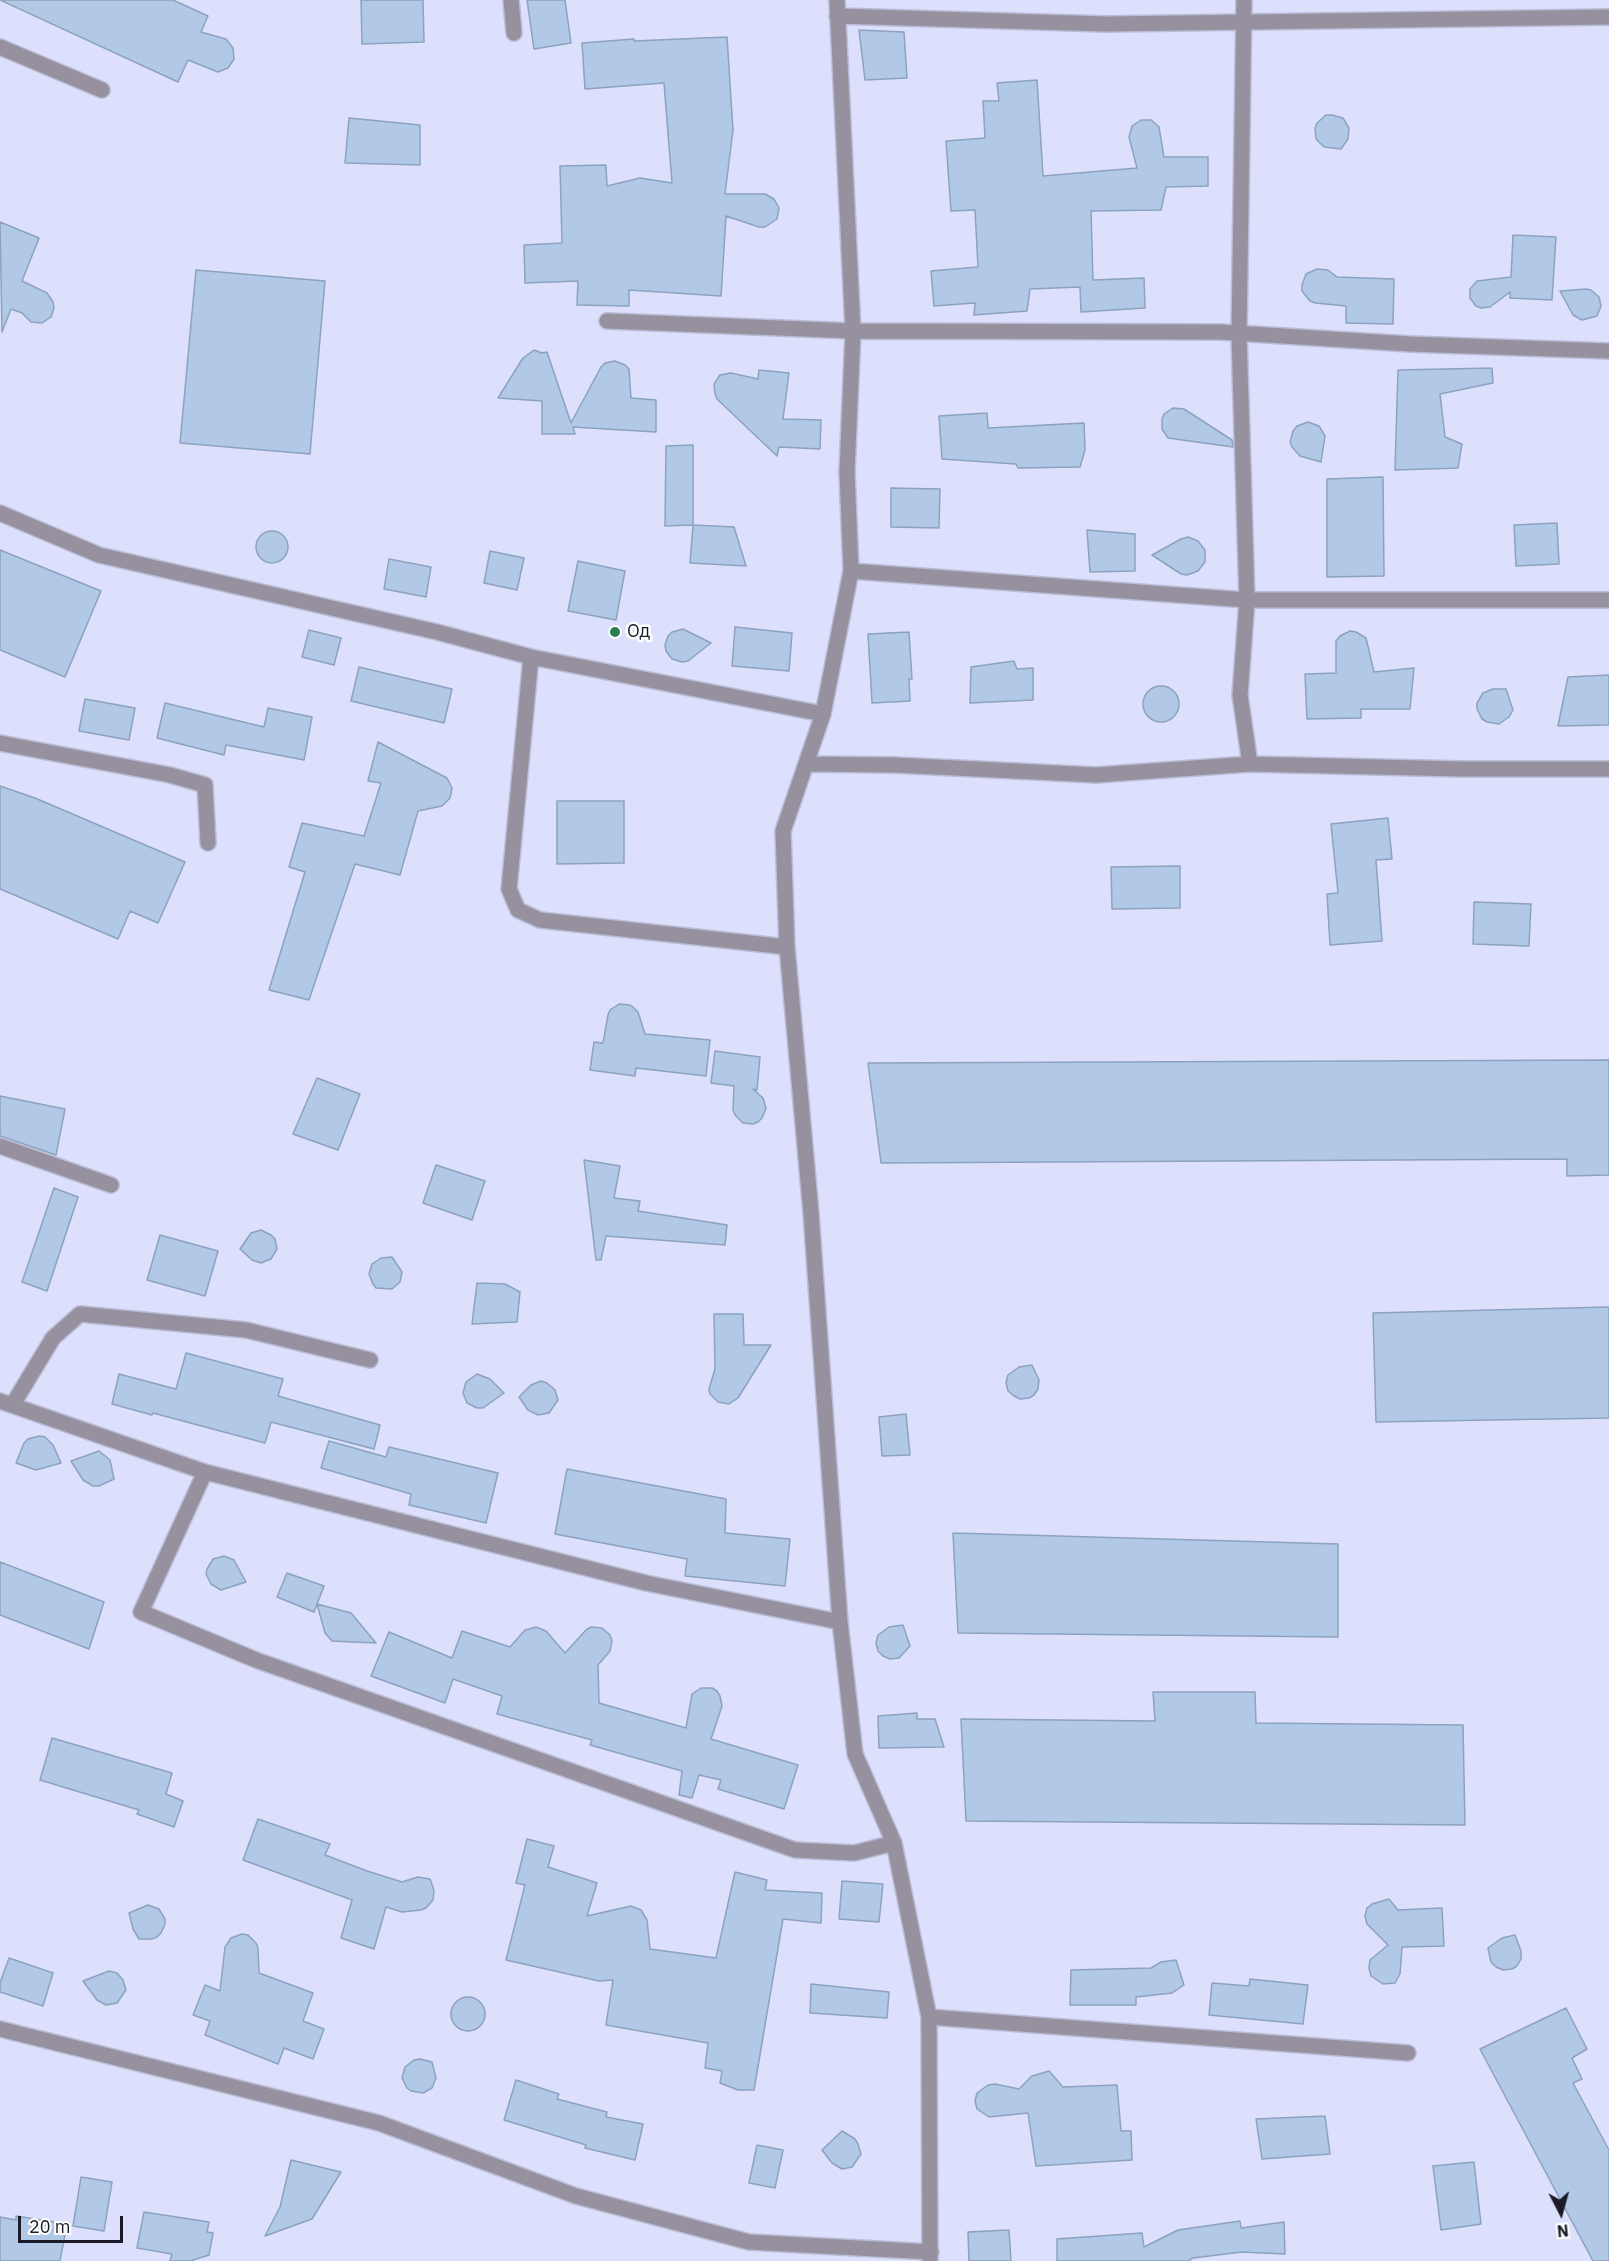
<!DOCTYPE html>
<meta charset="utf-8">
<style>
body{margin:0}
#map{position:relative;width:1609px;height:2261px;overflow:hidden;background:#dce0fc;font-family:"IBM Plex Sans",sans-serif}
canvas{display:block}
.north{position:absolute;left:1531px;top:2183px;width:60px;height:60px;-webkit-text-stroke:4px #fff;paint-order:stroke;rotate:174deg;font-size:16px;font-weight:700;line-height:24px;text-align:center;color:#1a1b27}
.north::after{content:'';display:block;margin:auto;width:21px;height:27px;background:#1a1b27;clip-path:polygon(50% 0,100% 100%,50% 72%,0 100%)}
.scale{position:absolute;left:18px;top:2216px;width:105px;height:27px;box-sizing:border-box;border:3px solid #1a1b27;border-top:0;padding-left:8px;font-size:18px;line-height:21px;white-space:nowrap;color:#1a1b27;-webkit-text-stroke:4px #fff;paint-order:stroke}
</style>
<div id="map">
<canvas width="1609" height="2261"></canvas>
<div class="north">N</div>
<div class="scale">20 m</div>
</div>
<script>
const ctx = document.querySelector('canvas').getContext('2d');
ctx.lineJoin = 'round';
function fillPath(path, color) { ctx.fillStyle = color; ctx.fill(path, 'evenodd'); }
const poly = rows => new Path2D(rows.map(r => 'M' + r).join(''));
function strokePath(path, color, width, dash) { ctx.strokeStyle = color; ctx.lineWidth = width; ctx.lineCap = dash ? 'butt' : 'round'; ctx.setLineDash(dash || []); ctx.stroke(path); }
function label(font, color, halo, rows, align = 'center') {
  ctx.font = font + ' "IBM Plex Sans",sans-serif'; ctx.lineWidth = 5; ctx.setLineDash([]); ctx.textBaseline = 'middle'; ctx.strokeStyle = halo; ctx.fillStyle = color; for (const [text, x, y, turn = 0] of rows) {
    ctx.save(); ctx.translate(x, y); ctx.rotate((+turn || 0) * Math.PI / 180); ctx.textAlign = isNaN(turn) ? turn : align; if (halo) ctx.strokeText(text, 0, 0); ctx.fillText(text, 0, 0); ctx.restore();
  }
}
const building = poly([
 [0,0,173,0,208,16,201,32,226,39,233,48,234,59,228,68,218,72,188,60,178,82,0,0],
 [361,0,423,0,424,42,362,44,361,0],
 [527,0,565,0,571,43,534,49,527,0],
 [859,30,904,32,907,78,865,80,859,30],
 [727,37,733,130,725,194,765,194,774,199,779,208,777,219,765,227,759,227,726,216,721,296,629,290,629,306,577,305,578,281,525,283,524,245,562,243,560,166,606,165,607,186,640,178,672,183,664,83,585,89,582,43,634,39,634,41,727,37],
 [1037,80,1043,176,1137,168,1129,137,1132,126,1141,120,1151,120,1159,127,1164,157,1208,157,1208,186,1166,187,1161,210,1091,211,1093,280,1144,278,1145,308,1081,312,1080,287,1030,289,1027,311,974,315,975,303,934,306,931,271,978,267,975,210,951,211,946,141,985,138,983,101,999,101,997,83,1037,80],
 [1326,115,1332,115,1343,118,1349,128,1348,139,1341,149,1324,147,1316,139,1315,128,1317,123,1326,115],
 [349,118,420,125,420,165,345,163,349,118],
 [0,222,39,238,22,281,47,293,53,302,54,308,51,317,42,323,31,322,22,313,11,309,2,332,0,222],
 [1513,235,1556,237,1552,300,1510,298,1510,292,1490,307,1481,308,1476,306,1470,298,1470,289,1477,281,1511,277,1513,235],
 [1317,269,1328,270,1337,277,1394,279,1393,324,1346,323,1346,306,1315,303,1310,301,1302,291,1302,285,1306,274,1317,269],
 [196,270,325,281,310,454,180,443,196,270],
 [1586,289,1591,290,1599,297,1601,306,1597,316,1582,320,1573,315,1560,291,1586,289],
 [534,350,542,353,547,352,571,423,601,367,605,363,615,361,625,365,629,369,631,398,656,400,656,432,573,427,575,434,542,434,542,401,498,398,523,358,534,350],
 [1492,368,1493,383,1440,394,1445,437,1462,444,1458,468,1395,470,1398,370,1492,368],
 [759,370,789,373,783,419,821,420,820,449,779,447,777,456,717,399,715,394,714,384,720,375,731,373,758,379,759,370],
 [1173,408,1184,409,1232,440,1233,447,1168,438,1162,429,1162,419,1164,414,1173,408],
 [987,413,988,428,1084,423,1085,450,1080,467,1018,468,1016,464,942,459,939,416,987,413],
 [1308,422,1319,426,1325,436,1321,462,1300,456,1292,447,1290,442,1293,431,1297,426,1308,422],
 [693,445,693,525,665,526,666,446,693,445],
 [1383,477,1384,576,1327,577,1327,479,1383,477],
 [891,488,940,489,939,528,891,527,891,488],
 [1557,523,1559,564,1516,566,1514,525,1557,523],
 [693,525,734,527,746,566,690,563,693,525],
 [1087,530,1135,534,1135,571,1090,572,1087,530],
 '256 547a16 16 0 1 1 32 0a16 16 0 1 1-32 0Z',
 [1188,537,1198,541,1205,550,1205,562,1198,571,1187,575,1181,574,1152,555,1181,539,1188,537],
 [0,550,101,591,65,677,0,650,0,550],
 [490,551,524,558,517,590,484,583,490,551],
 [389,559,431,567,426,597,384,589,389,559],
 [578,561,625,571,616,620,568,611,578,561],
 [735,627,792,633,789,671,732,666,735,627],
 [683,629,711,643,688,661,682,662,672,659,666,651,665,645,668,636,672,632,683,629],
 [309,630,341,638,334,665,302,657,309,630],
 [1350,631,1356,632,1366,638,1374,672,1414,668,1410,709,1361,709,1361,718,1307,719,1305,674,1336,673,1336,641,1340,636,1350,631],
 [909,632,912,679,909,679,910,701,872,703,868,634,909,632],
 [1014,661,1017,669,1033,668,1033,700,970,703,971,667,1014,661],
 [359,667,452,689,444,723,351,701,359,667],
 [1609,675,1609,725,1558,726,1568,677,1609,675],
 '1143 704a18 18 0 1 1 36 0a18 18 0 1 1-36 0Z',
 [1493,689,1506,689,1513,710,1509,717,1499,724,1487,722,1482,719,1477,709,1477,703,1483,693,1493,689],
 [85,699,135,708,129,740,79,731,85,699],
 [165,703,264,727,268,708,312,717,304,760,226,745,224,755,157,738,165,703],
 [378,742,447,778,452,788,450,798,442,806,418,811,400,875,355,864,309,1000,269,990,305,872,289,867,302,823,364,836,381,783,368,781,378,742],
 [0,786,35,798,185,862,158,923,130,911,118,939,0,889,0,786],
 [557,801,624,801,624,863,557,864,557,801],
 [1388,818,1392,859,1376,860,1382,941,1330,945,1327,894,1338,893,1331,824,1388,818],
 [1180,866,1180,908,1112,909,1111,867,1180,866],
 [1474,902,1531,904,1529,946,1473,944,1474,902],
 [619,1004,630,1005,634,1008,638,1012,645,1034,710,1040,706,1076,636,1068,635,1076,590,1070,594,1042,603,1043,608,1015,610,1010,619,1004],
 [715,1051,760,1057,757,1090,753,1089,763,1098,766,1108,762,1118,758,1122,753,1124,743,1123,735,1115,733,1110,734,1086,711,1083,715,1051],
 [1609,1060,1609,1175,1567,1176,1567,1159,881,1163,868,1063,1609,1060],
 [317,1078,360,1094,338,1150,293,1134,317,1078],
 [0,1096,65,1109,56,1155,0,1136,0,1096],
 [584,1160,620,1166,614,1198,640,1201,638,1211,727,1225,725,1245,606,1236,601,1260,596,1260,584,1160],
 [436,1165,485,1181,472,1220,423,1203,436,1165],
 [54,1188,78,1197,47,1291,22,1282,54,1188],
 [261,1230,271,1235,275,1239,277,1249,271,1259,261,1263,252,1260,240,1249,251,1233,261,1230],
 [160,1235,218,1251,205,1296,147,1280,160,1235],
 [392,1257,402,1272,400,1282,392,1289,376,1288,373,1284,369,1274,372,1264,381,1258,392,1257],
 [477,1283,505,1284,520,1292,517,1322,472,1324,477,1283],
 [1609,1307,1609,1418,1376,1422,1373,1313,1609,1307],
 [714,1314,743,1314,744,1345,771,1345,738,1398,729,1404,718,1402,710,1394,709,1389,715,1369,714,1314],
 [186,1353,283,1379,278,1396,380,1425,374,1449,271,1422,265,1443,153,1413,152,1415,112,1404,119,1374,176,1389,186,1353],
 [1032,1365,1039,1380,1038,1389,1034,1395,1029,1398,1020,1399,1014,1396,1008,1391,1006,1383,1008,1375,1019,1367,1032,1365],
 [477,1374,490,1379,504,1393,483,1408,477,1408,467,1403,463,1393,466,1382,477,1374],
 [541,1381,547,1383,555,1390,558,1400,549,1413,538,1415,528,1410,519,1397,531,1385,541,1381],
 [906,1414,910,1455,882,1456,879,1417,906,1414],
 [39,1436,45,1437,53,1445,61,1463,36,1470,16,1463,24,1443,28,1439,39,1436],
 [329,1441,386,1457,389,1447,498,1473,486,1523,409,1505,411,1494,321,1468,329,1441],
 [99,1451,110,1460,114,1479,99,1486,93,1486,83,1480,71,1461,99,1451],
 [567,1469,726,1499,725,1533,790,1539,785,1586,685,1576,687,1559,555,1534,567,1469],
 [953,1533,1338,1544,1338,1637,958,1633,953,1533],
 [224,1556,234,1560,246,1582,221,1590,211,1584,206,1574,207,1569,213,1559,224,1556],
 [0,1562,104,1602,89,1649,0,1615,0,1562],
 [287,1573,324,1586,314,1612,277,1597,287,1573],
 [317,1604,351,1613,376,1643,332,1641,325,1633,317,1604],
 [903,1625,910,1646,899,1658,890,1659,883,1656,878,1651,876,1643,878,1635,889,1627,903,1625],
 [536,1627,546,1631,565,1653,586,1630,591,1627,602,1628,610,1635,612,1641,610,1651,598,1665,599,1703,686,1728,692,1694,701,1688,712,1688,717,1691,720,1696,722,1706,711,1739,798,1765,784,1809,718,1789,721,1780,699,1775,692,1798,679,1795,682,1771,590,1745,592,1740,497,1714,502,1696,453,1679,445,1703,371,1676,389,1632,452,1658,462,1631,510,1647,525,1630,536,1627],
 [1153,1692,1255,1692,1256,1723,1463,1725,1465,1825,966,1821,961,1719,1155,1721,1153,1692],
 [917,1713,917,1719,935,1719,944,1747,879,1748,878,1716,917,1713],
 [52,1738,172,1773,166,1794,183,1801,174,1827,137,1814,139,1810,40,1780,52,1738],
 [258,1819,330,1844,325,1855,367,1871,402,1882,418,1877,430,1879,434,1890,433,1900,426,1908,421,1910,402,1912,386,1907,374,1949,341,1938,352,1900,243,1860,258,1819],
 [527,1839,554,1846,548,1867,597,1883,587,1916,631,1906,641,1910,647,1920,650,1949,716,1958,735,1872,767,1880,765,1890,822,1893,821,1923,783,1919,754,2090,738,2090,720,2083,722,2071,705,2068,708,2043,606,2025,613,1980,599,1981,506,1960,525,1885,516,1883,527,1839],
 [842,1881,883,1884,879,1922,839,1919,842,1881],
 [1389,1899,1398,1910,1442,1908,1444,1946,1402,1947,1400,1974,1395,1983,1383,1984,1371,1976,1369,1968,1370,1960,1388,1945,1367,1924,1365,1916,1367,1908,1372,1904,1389,1899],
 [148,1905,159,1909,165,1919,165,1924,161,1933,157,1937,152,1939,139,1939,133,1929,129,1913,148,1905],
 [242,1934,248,1935,256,1943,258,1948,259,1973,313,1993,303,2021,324,2029,313,2059,284,2048,278,2064,205,2035,210,2021,193,2015,205,1985,220,1991,225,1947,231,1938,242,1934],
 [1515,1935,1521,1951,1521,1959,1517,1966,1512,1969,1503,1970,1496,1967,1491,1962,1488,1948,1502,1938,1515,1935],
 [9,1958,53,1973,43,2006,0,1992,0,1983,9,1958],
 [1176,1960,1184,1985,1172,1993,1136,1997,1136,2005,1070,2005,1071,1970,1151,1968,1161,1962,1176,1960],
 [109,1971,117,1973,123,1980,126,1990,117,2003,106,2005,97,2000,83,1981,109,1971],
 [1250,1979,1308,1985,1303,2024,1209,2015,1212,1983,1249,1986,1250,1979],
 [811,1984,889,1992,887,2018,810,2013,811,1984],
 '451 2014a17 17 0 1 1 34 0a17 17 0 1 1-34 0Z',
 [1566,2008,1587,2049,1572,2058,1582,2079,1573,2083,1609,2150,1609,2261,1593,2261,1480,2049,1566,2008],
 [420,2059,432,2062,436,2078,432,2088,423,2093,411,2091,407,2088,402,2078,405,2067,414,2060,420,2059],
 [1049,2071,1063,2087,1117,2085,1121,2131,1131,2131,1132,2160,1036,2166,1028,2113,989,2117,977,2109,975,2101,977,2093,988,2085,995,2084,1019,2089,1032,2076,1049,2071],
 [516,2080,559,2094,557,2099,607,2112,606,2117,643,2124,635,2160,585,2148,586,2145,504,2120,516,2080],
 [1325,2116,1330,2154,1262,2159,1256,2119,1325,2116],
 [842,2131,855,2139,858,2144,861,2154,852,2167,842,2169,832,2163,822,2150,842,2131],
 [757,2145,783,2150,775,2188,749,2183,757,2145],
 [291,2160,341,2172,312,2219,265,2236,280,2207,291,2160],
 [1474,2162,1481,2224,1441,2230,1433,2166,1474,2162],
 [81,2177,112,2182,104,2231,73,2226,81,2177],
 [144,2212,209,2222,207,2232,213,2233,209,2255,190,2261,170,2261,172,2254,137,2248,144,2212],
 [16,2216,67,2224,60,2261,0,2261,0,2217,16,2220,16,2216],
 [1240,2221,1241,2228,1284,2222,1285,2254,1242,2252,1193,2258,1188,2261,1057,2261,1057,2239,1142,2233,1144,2247,1178,2230,1240,2221],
 [1009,2230,1011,2261,969,2261,968,2232,1009,2230]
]);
fillPath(building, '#b1c8e6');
strokePath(building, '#8ca2be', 1.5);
const minor = poly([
 [511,0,514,33],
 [1244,0,1239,335,1247,600,1240,695,1250,764,1462,769,1609,769],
 [837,16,1106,24,1609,17],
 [0,47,102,90],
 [607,321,853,331,1220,332,1410,344,1609,351],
 [0,513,99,555,437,632,531,657,823,714,783,831,787,947,811,1213,840,1622,855,1754,894,1843,929,2017,930,2261],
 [851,571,1247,600,1609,600],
 [531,657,509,889,518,910,540,920,787,947],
 [823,714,851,571,847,472,853,331,837,0],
 [0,743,170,775,205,785,208,843],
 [806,764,895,765,1096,775,1250,764],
 [0,1146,111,1185],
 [0,1401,205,1472,646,1583,840,1622],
 [13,1404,53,1338,80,1314,246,1330,370,1360],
 [205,1472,141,1612,256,1660,795,1850,854,1853,894,1843],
 [929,2017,1408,2053],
 [0,2029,379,2123,576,2196,749,2242,931,2252]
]);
strokePath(minor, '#b9bdd6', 18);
strokePath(minor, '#97919f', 15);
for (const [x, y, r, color] of [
 [615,632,6,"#2c7e50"]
]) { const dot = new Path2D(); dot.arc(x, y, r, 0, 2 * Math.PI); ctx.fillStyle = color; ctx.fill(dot); strokePath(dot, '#fff', 2); }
label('18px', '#1a1b27', '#fff', [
 ["Од",627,632]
], 'left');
</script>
